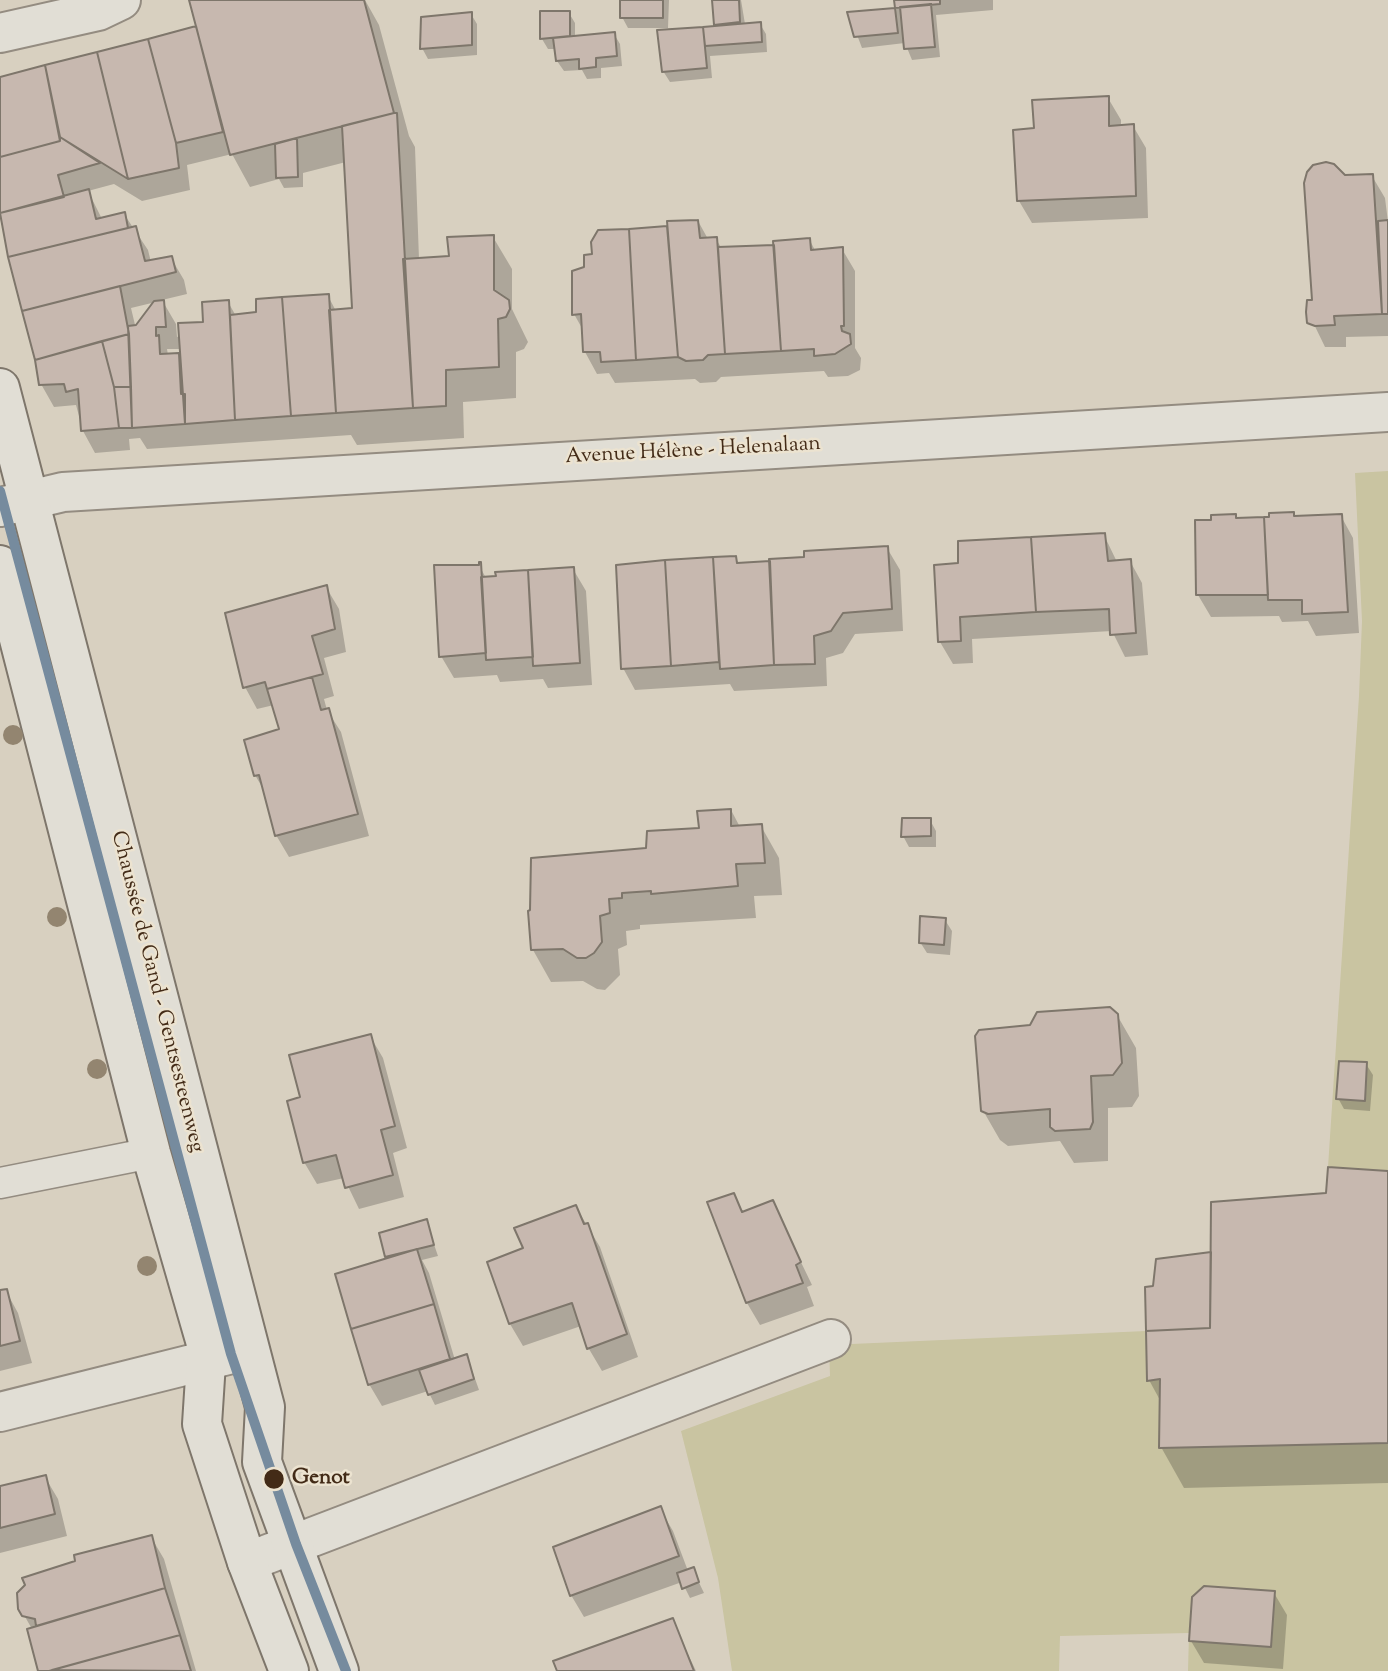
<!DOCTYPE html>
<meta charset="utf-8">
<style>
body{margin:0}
canvas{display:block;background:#d8d0c0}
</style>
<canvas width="1388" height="1671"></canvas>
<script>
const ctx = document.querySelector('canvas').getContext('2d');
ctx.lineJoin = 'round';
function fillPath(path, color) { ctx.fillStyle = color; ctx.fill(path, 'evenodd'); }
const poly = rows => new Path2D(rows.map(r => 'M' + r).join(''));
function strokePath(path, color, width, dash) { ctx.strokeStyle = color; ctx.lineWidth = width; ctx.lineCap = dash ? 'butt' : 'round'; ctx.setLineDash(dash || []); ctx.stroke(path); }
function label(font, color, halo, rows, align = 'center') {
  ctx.font = font + ' "Sorts Mill Goudy",serif'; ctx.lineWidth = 5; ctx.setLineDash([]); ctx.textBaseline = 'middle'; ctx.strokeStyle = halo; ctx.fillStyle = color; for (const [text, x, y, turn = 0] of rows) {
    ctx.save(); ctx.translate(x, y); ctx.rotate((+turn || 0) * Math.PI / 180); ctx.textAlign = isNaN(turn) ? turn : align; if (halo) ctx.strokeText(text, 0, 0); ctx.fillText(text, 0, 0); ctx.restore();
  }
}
fillPath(poly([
 [1388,471,1388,1171,1328,1167,1359,696,1362,621,1355,473],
 [1146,1331,1147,1380,1160,1379,1159,1448,1388,1443,1388,1671,1188,1671,1189,1633,1060,1636,1059,1671,732,1671,718,1578,681,1431,830,1376,829,1345]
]), '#c9c4a1');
fillPath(poly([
 [192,0,365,0,379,25,409,136,415,147,419,259,451,257,493,237,512,269,512,309,528,342,524,349,516,352,516,398,463,402,464,438,357,445,351,435,147,449,140,438,129,439,130,450,95,453,83,431,76,405,54,407,41,384,0,218,0,79,195,28,200,37],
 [232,154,250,187,279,179,284,188,303,187,303,173,346,162,354,310,336,311,328,296,258,314,236,316,228,302,205,324,177,337,176,324,162,300,187,294,184,280,171,258,151,262,148,250,124,214,102,219,88,191,114,184,142,201,190,190,187,165],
 [156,302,136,329,131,308],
 [167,349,180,349,180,354,168,355],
 [622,0,669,0,668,28,628,28,622,17],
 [714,0,741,0,745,24,760,24,766,34,767,52,710,56,712,78,670,82,663,71,659,32,716,26],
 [896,0,993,0,993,10,936,15,940,57,912,60,905,43,862,48,849,14,897,9],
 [542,12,569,13,575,23,575,38,614,34,620,44,622,66,601,68,601,78,587,79,582,70,564,71,557,61,556,49,548,49,542,39],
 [471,14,477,24,477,55,428,59,422,48],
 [1108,98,1121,120,1121,127,1133,126,1146,148,1148,218,1032,223,1019,201,1036,130],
 [1372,176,1385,198,1388,222,1388,336,1346,337,1346,347,1325,347,1308,312,1314,302,1344,177],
 [698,221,708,239,716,239,722,249,776,246,809,239,816,252,842,249,855,271,855,348,861,358,860,370,848,376,828,377,824,371,721,377,716,382,700,383,695,379,615,383,609,373,597,374,585,352,583,330,574,314,599,231,669,228],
 [1293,514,1295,517,1341,516,1353,538,1359,633,1316,636,1308,621,1282,622,1279,616,1211,617,1198,595,1212,522,1235,516,1237,520],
 [1104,535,1117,562,1130,561,1142,583,1148,655,1125,657,1112,631,972,639,973,663,953,664,940,642,960,565],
 [887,548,900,570,903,631,855,634,843,653,826,658,827,686,734,691,730,684,635,690,623,668,618,567,735,558,739,564,770,562],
 [480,567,486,578,573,569,586,591,592,685,548,688,543,679,500,682,497,675,454,678,441,656],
 [326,587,339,609,346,652,324,658,334,696,324,699,327,710,341,732,369,836,289,857,276,835,265,792,255,775,282,731,274,705,257,709,245,687],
 [731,810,740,827,761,826,779,858,782,895,754,896,756,918,640,925,640,929,626,931,627,945,618,949,620,975,605,990,597,989,583,981,551,982,533,950,648,850,700,829],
 [930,820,936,831,936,847,909,847,903,836],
 [945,920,952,931,950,955,927,953,920,942],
 [1117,1015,1136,1048,1139,1096,1132,1107,1108,1108,1108,1161,1074,1163,1060,1141,1008,1146,1000,1140,981,1107,976,1037],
 [370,1036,383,1058,407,1148,393,1153,404,1197,359,1209,344,1178,317,1184,304,1162],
 [1366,1064,1373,1075,1370,1111,1344,1109,1338,1098],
 [1388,1173,1388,1483,1184,1488,1161,1447,1161,1402,1149,1380,1155,1288,1210,1254,1328,1195],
 [733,1196,743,1213,772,1202,812,1285,807,1287,814,1306,760,1325,747,1303,709,1203],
 [576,1207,600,1247,638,1357,602,1371,589,1349,581,1326,523,1346,510,1324,489,1263,525,1249],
 [426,1221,438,1256,422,1260,429,1273,455,1360,467,1356,479,1390,435,1405,428,1391,382,1406,369,1384,388,1260,381,1234],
 [6,1291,18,1313,32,1363,0,1371,0,1292],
 [45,1477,58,1499,67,1536,0,1553,0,1487],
 [660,1509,673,1531,688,1571,693,1570,704,1593,690,1598,682,1582,584,1617,571,1595],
 [151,1537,164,1559,196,1671,40,1671,32,1629,24,1615],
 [1274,1593,1287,1615,1283,1669,1204,1663,1191,1641],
 [672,1621,696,1671,559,1671]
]), '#0003');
const building = poly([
 [189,0,364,0,394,113,230,155,189,0],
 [620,0,663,0,663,18,620,18,620,0],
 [712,0,739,0,740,22,714,25,712,0],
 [894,0,940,0,940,4,895,8,894,0],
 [931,4,935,47,904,49,900,7,931,4],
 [895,8,898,33,854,37,847,12,895,8],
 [540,11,570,11,570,36,540,39,540,11],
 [472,12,472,45,420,49,421,17,472,12],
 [761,22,762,42,705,46,703,27,761,22],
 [196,26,223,132,176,143,148,39,196,26],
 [703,27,707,68,662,72,657,30,703,27],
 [615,32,617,56,596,58,596,67,579,69,579,59,556,61,553,38,615,32],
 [148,39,176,143,179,168,128,179,97,52,148,39],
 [97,52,128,179,60,137,45,65,97,52],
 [45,65,60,141,0,157,0,77,45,65],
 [1109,96,1109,126,1134,124,1136,196,1017,201,1013,130,1034,128,1032,100,1109,96],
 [394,113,397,113,413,408,336,413,329,310,352,308,342,126,394,113],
 [60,137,100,163,58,175,64,197,0,213,0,157,60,141,60,137],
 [297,138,298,177,276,178,275,144,297,138],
 [1326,162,1334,164,1345,175,1373,174,1382,314,1334,316,1335,325,1315,326,1307,323,1306,312,1307,300,1312,300,1304,183,1307,172,1313,165,1326,162],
 [89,189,96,219,125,212,128,228,8,257,0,213,89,189],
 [698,220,700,238,717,237,725,354,708,355,703,360,686,361,678,357,667,221,698,220],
 [1388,220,1388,314,1382,314,1378,221,1388,220],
 [136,226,145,261,172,256,176,272,22,311,8,257,136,226],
 [667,226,678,357,636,360,629,229,667,226],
 [629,229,636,360,601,362,600,352,583,352,581,314,572,315,572,271,584,267,584,255,592,254,591,242,598,230,629,229],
 [494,235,494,290,509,300,510,309,506,317,498,319,499,367,446,370,446,406,413,408,403,259,449,256,447,237,494,235],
 [810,238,811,250,843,247,844,326,841,326,842,331,850,334,851,344,835,354,814,356,814,349,781,351,773,241,810,238],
 [774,245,781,351,725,354,718,247,774,245],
 [120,286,129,334,35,360,22,311,120,286],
 [329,294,336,413,291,416,282,297,329,294],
 [282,297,291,416,235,420,230,315,256,312,256,299,282,297],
 [164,300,166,327,156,327,156,336,159,335,160,354,179,353,181,394,185,394,185,424,132,428,128,326,136,325,154,301,164,300],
 [229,300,235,420,185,424,178,323,203,322,202,302,229,300],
 [129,334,131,387,114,387,102,341,129,334],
 [102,341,114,387,119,428,81,431,78,389,66,392,64,384,39,385,35,360,102,341],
 [114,387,131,387,132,428,119,428,114,387],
 [1294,512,1294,516,1342,514,1348,612,1302,614,1302,600,1268,600,1264,517,1269,517,1269,513,1294,512],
 [1236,514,1236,518,1264,517,1268,595,1196,595,1195,520,1211,520,1211,515,1236,514],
 [1105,533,1108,561,1131,559,1136,633,1110,635,1109,609,1036,612,1031,537,1105,533],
 [1031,537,1036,612,960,617,961,641,938,642,934,565,958,563,958,541,1031,537],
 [888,546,892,609,843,613,831,631,814,636,815,664,774,665,769,559,804,557,804,551,888,546],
 [736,556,737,563,770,561,774,665,720,669,713,557,736,556],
 [713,557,719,662,671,666,665,560,713,557],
 [665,560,671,666,621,669,616,565,665,560],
 [479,562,481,562,486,653,439,657,434,565,479,565,479,562],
 [574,567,580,663,533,666,528,570,574,567],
 [528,570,533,657,486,660,481,577,496,576,495,572,528,570],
 [327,585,335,629,312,636,323,674,267,689,265,682,243,688,225,613,327,585],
 [312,677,321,710,329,708,358,814,275,836,259,775,254,776,244,740,279,729,267,689,312,677],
 [731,809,731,826,762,824,765,863,736,864,738,886,651,894,651,891,622,893,622,898,609,899,610,913,600,916,602,942,594,953,586,958,577,958,563,949,531,950,528,911,530,910,531,858,646,848,647,831,699,828,697,811,731,809],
 [902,818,931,818,931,836,901,837,902,818],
 [920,916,946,918,944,945,919,943,920,916],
 [1110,1007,1118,1014,1122,1063,1113,1075,1091,1076,1093,1122,1090,1129,1055,1131,1050,1127,1050,1109,988,1114,981,1111,975,1036,979,1030,1030,1025,1037,1012,1110,1007],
 [371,1034,395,1126,381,1130,393,1175,345,1188,336,1155,303,1163,287,1101,300,1097,289,1055,371,1034],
 [1339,1061,1367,1062,1365,1101,1336,1099,1339,1061],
 [1328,1167,1388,1171,1388,1443,1159,1448,1160,1379,1147,1381,1146,1331,1210,1328,1211,1202,1326,1193,1328,1167],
 [734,1193,742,1212,773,1200,801,1262,796,1265,803,1283,746,1303,707,1202,734,1193],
 [576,1205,584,1224,588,1223,627,1334,587,1349,572,1303,509,1324,487,1262,523,1248,514,1228,576,1205],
 [427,1219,434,1245,385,1257,379,1233,427,1219],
 [417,1249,434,1304,351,1329,335,1274,417,1249],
 [1211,1252,1210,1328,1146,1331,1145,1287,1153,1286,1156,1259,1211,1252],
 [7,1289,20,1341,0,1346,0,1290,7,1289],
 [434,1304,450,1359,368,1385,351,1329,434,1304],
 [467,1354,474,1379,428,1395,419,1370,467,1354],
 [46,1475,55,1514,0,1528,0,1486,46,1475],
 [661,1506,679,1556,570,1596,553,1547,661,1506],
 [152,1535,165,1588,36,1626,35,1619,22,1616,18,1609,17,1593,25,1585,22,1578,75,1561,74,1555,152,1535],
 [694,1567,699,1582,682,1589,677,1573,694,1567],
 [1204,1586,1275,1591,1271,1647,1189,1641,1192,1597,1204,1586],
 [165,1588,180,1635,49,1671,38,1671,27,1629,165,1588],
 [673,1618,694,1671,557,1671,553,1661,673,1618],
 [180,1635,191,1671,52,1670,180,1635]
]);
fillPath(building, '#c7b8af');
strokePath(building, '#7e766b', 2);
const service = poly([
 [0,1183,151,1153]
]);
const pedestrian = poly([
 [0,33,98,11,121,0]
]);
const minor = poly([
 [0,507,63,492,1388,412],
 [0,1412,248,1350],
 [247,1562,831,1339]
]);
const secondary = poly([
 [0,388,265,1407,262,1462,339,1671],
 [0,565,151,1153,207,1347,202,1424,247,1562,289,1671]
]);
strokePath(service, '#948c81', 33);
strokePath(pedestrian, '#948c81', 42);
strokePath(minor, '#948c81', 42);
strokePath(secondary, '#7e766b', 42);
strokePath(service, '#e1ded5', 30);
strokePath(pedestrian, '#e1ded5', 38);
strokePath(minor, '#e1ded5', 38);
strokePath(secondary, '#e1ded5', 38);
strokePath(poly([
 [0,491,231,1354,296,1544,346,1671]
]), '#768b9e', 10);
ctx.fillStyle = '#938570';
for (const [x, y] of [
 [13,735],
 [57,917],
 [97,1069],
 [147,1266]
]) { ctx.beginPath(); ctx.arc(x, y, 10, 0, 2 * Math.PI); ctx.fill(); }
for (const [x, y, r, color] of [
 [274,1479,11,"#432b17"]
]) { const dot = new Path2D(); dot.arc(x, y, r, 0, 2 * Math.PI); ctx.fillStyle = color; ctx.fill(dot); strokePath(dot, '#ece3d0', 2.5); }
label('21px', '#432b17', '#ece3d0', [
 ["Avenue Hélène - Helenalaan",693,452,-3],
 ["Chaussée de Gand - Gentsesteenweg",156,992,76]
]);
label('bold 21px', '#432b17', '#ece3d0', [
 ["Genot",292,1479]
], 'left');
</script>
